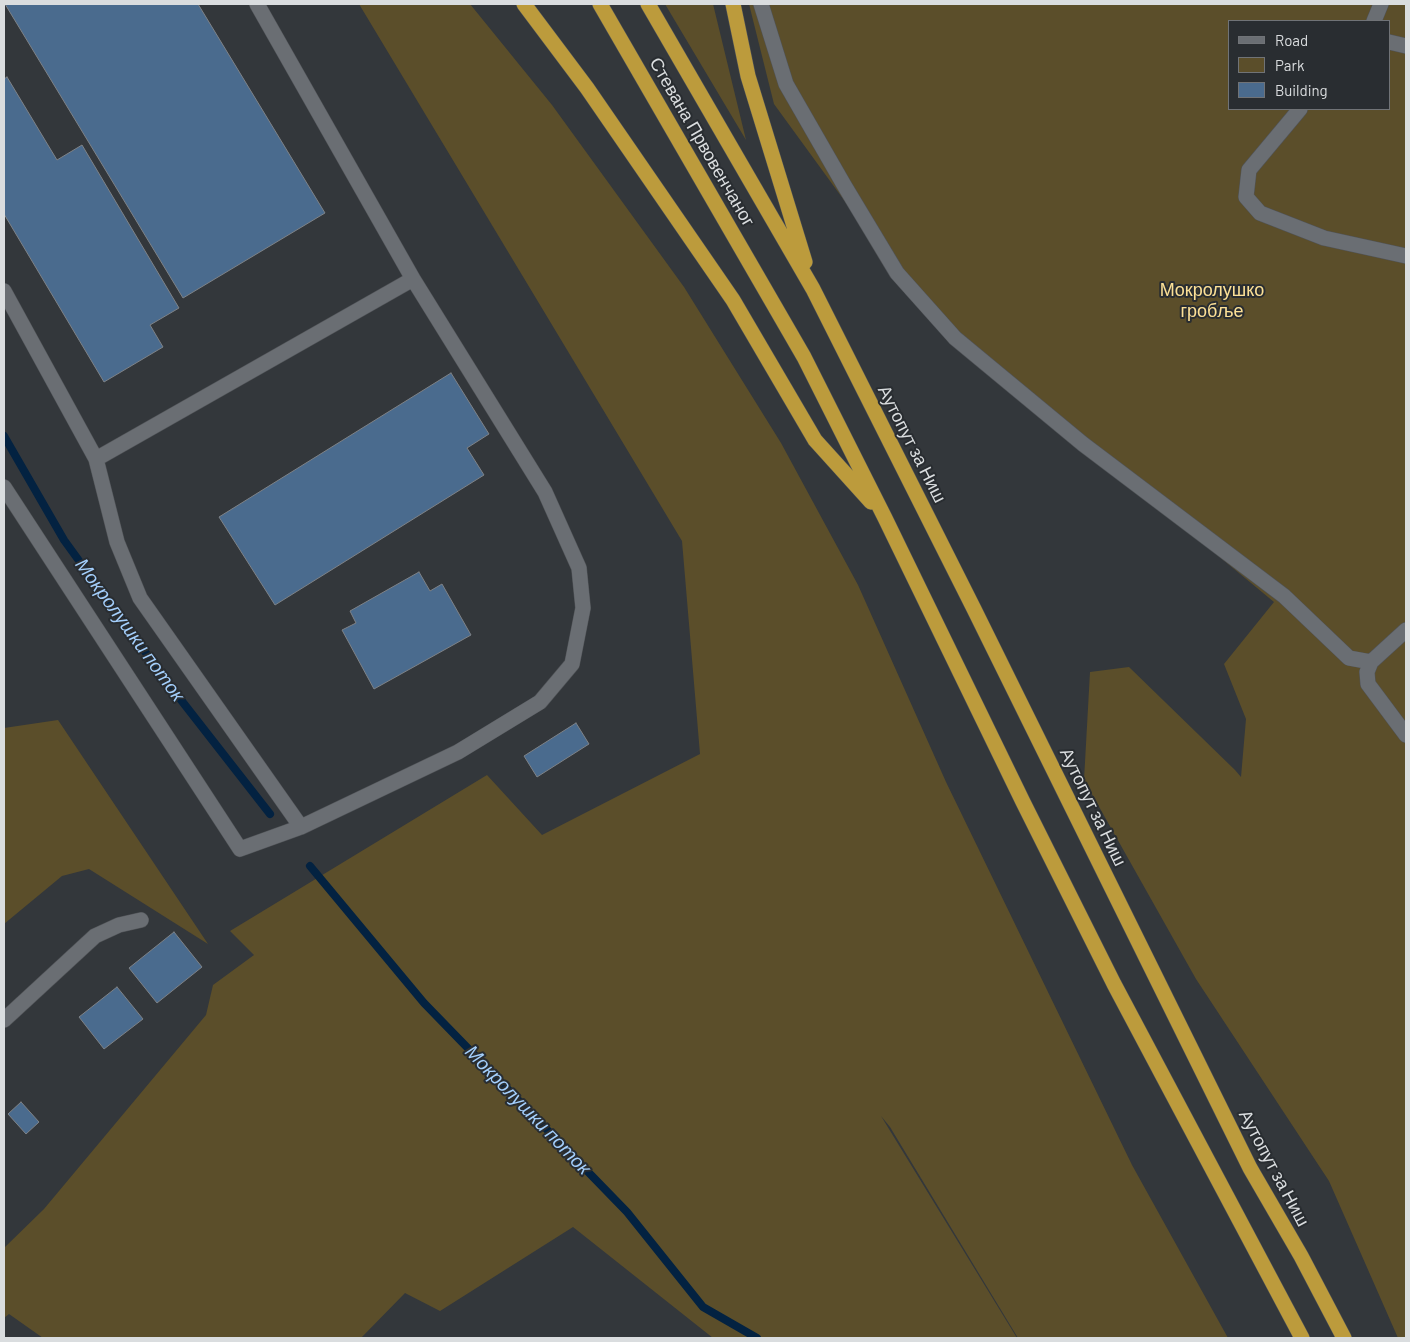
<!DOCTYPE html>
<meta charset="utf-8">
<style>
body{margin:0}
#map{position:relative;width:1410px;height:1342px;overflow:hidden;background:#33373b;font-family:Barlow,sans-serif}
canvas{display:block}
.frame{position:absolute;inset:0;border:5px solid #dadddf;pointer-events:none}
.legend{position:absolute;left:1228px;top:20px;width:162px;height:90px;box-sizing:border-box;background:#292d31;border:1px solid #707377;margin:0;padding:6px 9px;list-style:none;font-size:15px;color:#dadddf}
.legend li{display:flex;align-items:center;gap:10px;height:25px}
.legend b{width:25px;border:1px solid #707377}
</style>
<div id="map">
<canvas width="1410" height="1342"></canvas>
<div class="frame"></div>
<ul class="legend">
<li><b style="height:6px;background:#6a6e73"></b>Road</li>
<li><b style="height:14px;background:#5b4e2a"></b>Park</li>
<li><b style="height:14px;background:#4a6b8e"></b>Building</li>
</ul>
</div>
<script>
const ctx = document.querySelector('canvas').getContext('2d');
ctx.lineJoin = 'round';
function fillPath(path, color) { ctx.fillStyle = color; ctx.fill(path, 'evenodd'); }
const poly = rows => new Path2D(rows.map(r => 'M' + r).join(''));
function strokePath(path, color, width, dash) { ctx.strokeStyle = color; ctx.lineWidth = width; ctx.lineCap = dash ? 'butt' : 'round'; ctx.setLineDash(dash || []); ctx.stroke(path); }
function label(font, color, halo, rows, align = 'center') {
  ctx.font = font + ' Barlow,sans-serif'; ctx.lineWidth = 4; ctx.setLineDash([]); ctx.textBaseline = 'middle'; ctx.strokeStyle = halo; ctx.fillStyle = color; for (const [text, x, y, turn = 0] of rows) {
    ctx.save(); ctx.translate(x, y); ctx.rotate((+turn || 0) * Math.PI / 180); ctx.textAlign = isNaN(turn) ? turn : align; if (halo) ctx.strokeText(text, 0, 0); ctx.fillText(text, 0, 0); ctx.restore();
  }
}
fillPath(poly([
 [359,4,470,4,552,105,684,287,781,443,858,585,946,782,1132,1165,1228,1338,1018,1338,890,1127,881,1116,1017,1338,713,1338,573,1227,440,1311,405,1293,361,1338,43,1338,9,1314,4,1318,4,1248,44,1209,206,1015,213,985,254,955,230,931,487,775,542,835,700,754,682,541],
 [665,4,713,4,746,140],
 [749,4,1406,4,1406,1338,1398,1338,1329,1181,1196,979,1084,780,1090,672,1129,667,1235,770,1241,777,1246,719,1224,664,1274,602,955,338,897,273,774,104],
 [1229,21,1389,21,1389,109,1229,109],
 [58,720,208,944,89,869,62,876,4,924,4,728]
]), '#5b4e2a');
strokePath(poly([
 [4,436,64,540,167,682,270,814],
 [310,866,424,1003,627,1212,703,1307,757,1338]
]), '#032241', 8);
const building = poly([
 [5,4,198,4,325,213,183,298,5,4],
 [7,77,57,160,82,145,179,308,150,325,163,347,104,382,4,214,4,79,7,77],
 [451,373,489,434,467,448,484,475,275,605,219,517,451,373],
 [419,572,430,591,442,584,471,635,374,689,342,630,356,623,350,611,419,572],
 [576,723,589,744,537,777,524,756,576,723],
 [174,932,202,967,157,1003,129,968,174,932],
 [117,987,143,1019,104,1049,79,1017,117,987],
 [21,1102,39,1122,26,1134,8,1114,21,1102]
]);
fillPath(building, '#4a6b8e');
strokePath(building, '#7e8287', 1);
const minor = poly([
 [761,4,786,84,844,185,897,273,955,338,1083,444,1284,596,1349,658,1371,662,1406,630],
 [1374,21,1381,4],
 [1389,42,1406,46],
 [1300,109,1249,170,1246,197,1260,213,1324,238,1406,256],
 [4,291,96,459,117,542,140,598,301,827],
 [96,459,413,279],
 [4,487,240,849,301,827,458,752,540,702,572,664,583,608,579,568,545,492,413,279,257,4],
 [1371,662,1367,672,1368,684,1406,735],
 [4,1020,95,936,119,925,141,920]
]);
const highway = poly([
 [524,4,587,88,733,300,815,440,871,502],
 [600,4,804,357,885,518,1023,802,1114,984,1302,1338],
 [648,4,813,289,974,609,1250,1168,1301,1256,1344,1338],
 [733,4,748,76,805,262]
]);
strokePath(minor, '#505357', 16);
strokePath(highway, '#505357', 16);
strokePath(minor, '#6a6e73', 15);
strokePath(highway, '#bc9b3c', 15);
label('18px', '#dadddf', '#292d31', [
 ["Стевана Првовенчаног",702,142,60],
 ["Аутопут за Ниш",912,444,63],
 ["Аутопут за Ниш",1093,807,64],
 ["Аутопут за Ниш",1274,1168,62]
]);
label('18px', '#fce096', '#292d31', [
 ["Мокролушко",1212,290],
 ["гробље",1212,311]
]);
label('italic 19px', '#a4cffc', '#292d31', [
 ["Мокролушки поток",130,630,54],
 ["Мокролушки поток",528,1110,46]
]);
</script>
